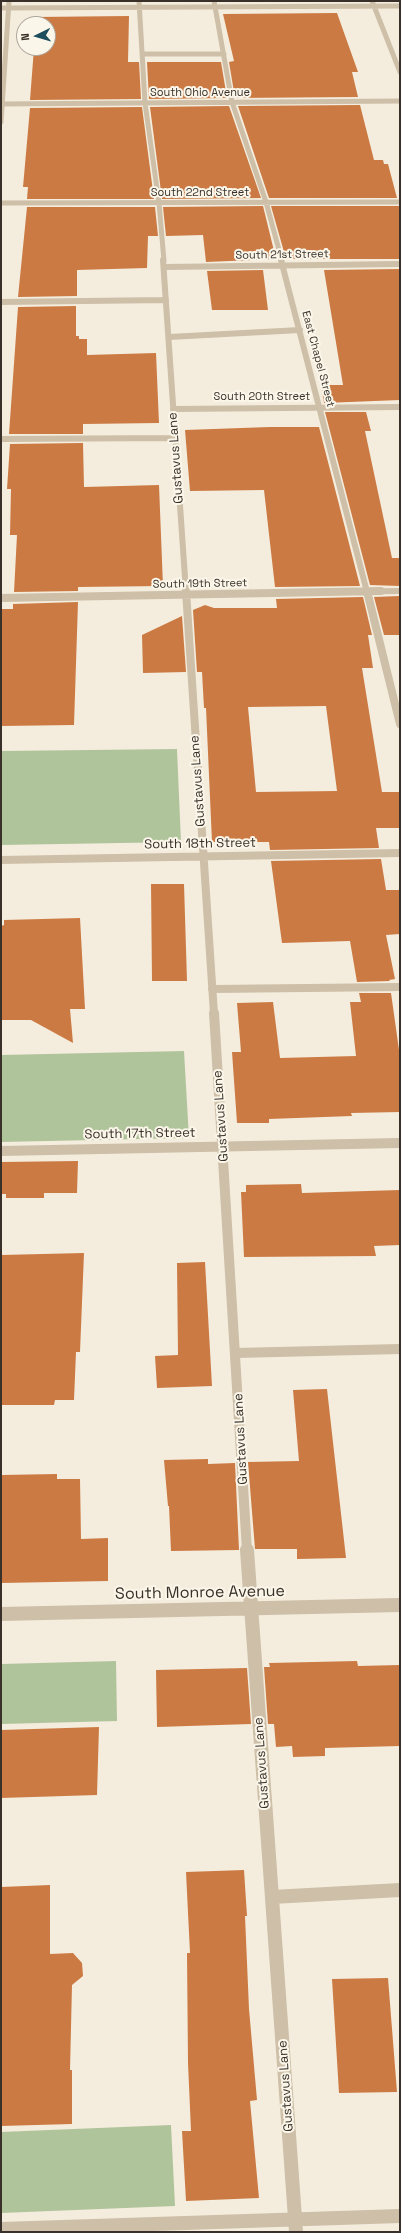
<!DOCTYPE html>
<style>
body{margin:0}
#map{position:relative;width:401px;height:2233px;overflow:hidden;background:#f4eddd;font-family:"Space Grotesk",sans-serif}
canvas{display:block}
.frame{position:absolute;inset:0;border:2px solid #393129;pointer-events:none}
.north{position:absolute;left:16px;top:16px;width:40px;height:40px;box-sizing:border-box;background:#fbf6ea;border:1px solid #ada79d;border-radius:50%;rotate:265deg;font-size:11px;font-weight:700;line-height:16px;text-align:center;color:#393129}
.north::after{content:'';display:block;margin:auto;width:14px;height:18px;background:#1c4e5d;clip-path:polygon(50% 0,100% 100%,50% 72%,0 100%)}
</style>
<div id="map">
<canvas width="401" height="2233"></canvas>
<div class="frame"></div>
<div class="north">N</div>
</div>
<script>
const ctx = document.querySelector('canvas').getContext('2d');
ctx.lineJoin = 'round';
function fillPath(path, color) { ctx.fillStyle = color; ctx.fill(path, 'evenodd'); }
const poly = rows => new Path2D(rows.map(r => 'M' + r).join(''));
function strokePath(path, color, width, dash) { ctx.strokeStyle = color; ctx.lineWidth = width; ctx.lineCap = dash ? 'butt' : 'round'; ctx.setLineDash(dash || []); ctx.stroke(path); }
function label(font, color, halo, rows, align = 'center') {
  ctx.font = font + ' "Space Grotesk",sans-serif'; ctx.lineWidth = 4; ctx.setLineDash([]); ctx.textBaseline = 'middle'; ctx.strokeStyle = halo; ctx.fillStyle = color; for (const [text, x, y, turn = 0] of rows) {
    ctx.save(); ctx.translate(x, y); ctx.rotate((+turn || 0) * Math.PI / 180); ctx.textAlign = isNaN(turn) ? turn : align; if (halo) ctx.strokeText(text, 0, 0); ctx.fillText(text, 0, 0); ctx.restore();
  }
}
fillPath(poly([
 [177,749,181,842,1,845,1,751],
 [184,1051,189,1138,1,1142,1,1055],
 [116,1661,117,1721,1,1724,1,1664],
 [171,2125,175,2206,1,2213,1,2132]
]), '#b0c49c');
fillPath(poly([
 [337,13,358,72,352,72,358,97,235,98,229,62,234,61,223,14],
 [129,16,128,62,139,62,141,99,30,100,34,48,48,48,48,24,36,24,36,17],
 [147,62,221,62,227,98,149,99],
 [360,105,374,160,383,160,384,164,388,164,397,198,269,198,238,106],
 [229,106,261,198,162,199,150,107],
 [142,107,154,199,27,199,28,187,23,187,30,108],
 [263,206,276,259,206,262,203,235,166,236,163,207],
 [271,206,399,206,400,259,286,259],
 [27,207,155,207,158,236,148,236,147,268,77,270,77,296,18,297],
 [400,269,400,400,324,403,321,385,343,385,324,270],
 [263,270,268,310,212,310,207,271],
 [76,306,76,336,79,336,79,339,87,339,87,355,156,353,159,423,83,424,83,434,9,434,18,307],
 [325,412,366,412,371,431,365,431,392,558,400,558,400,586,370,585],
 [270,427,319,427,360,586,275,587,264,490,190,491,185,430],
 [83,443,84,487,159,485,163,586,78,587,78,591,14,592,17,535,10,535,11,489,7,489,10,444],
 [400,596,400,635,384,635,374,597],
 [363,597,372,635,368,635,373,668,362,668,382,792,400,792,400,828,376,828,379,848,270,850,269,842,212,842,206,708,204,708,202,672,197,672,193,610,205,605,214,608,277,608,276,599],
 [326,706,337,791,256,792,248,707],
 [78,602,74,725,1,726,1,609,13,609,13,604],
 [182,616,186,672,143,673,142,635],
 [381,859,386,890,400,890,400,934,386,935,395,979,389,980,390,981,357,982,350,941,282,943,271,861],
 [151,884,184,884,187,981,152,981],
 [80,918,85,1009,70,1009,73,1043,31,1020,1,1020,1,926,4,925,4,920],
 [359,993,391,993,400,1057,400,1112,351,1113,352,1116,269,1119,269,1123,237,1123,232,1052,241,1052,237,1003,273,1002,280,1058,356,1056,350,1002,361,1002],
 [78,1161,77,1193,44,1193,44,1198,6,1198,6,1194,1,1194,1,1162],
 [301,1184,302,1193,400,1190,400,1245,374,1246,376,1256,244,1257,241,1192,246,1192,246,1185],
 [84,1253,80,1352,76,1352,74,1400,55,1400,54,1405,1,1405,1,1255],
 [205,1262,212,1386,157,1388,155,1356,178,1355,177,1263],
 [327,1389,346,1558,297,1559,297,1549,255,1549,248,1462,299,1461,293,1390],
 [208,1459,208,1464,235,1463,239,1550,171,1551,169,1506,168,1506,164,1460],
 [57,1474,57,1479,80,1479,81,1539,108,1538,108,1581,1,1583,1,1475],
 [357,1661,358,1666,400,1665,400,1746,325,1748,325,1756,293,1757,292,1746,276,1747,274,1724,268,1724,264,1667,270,1667,269,1663],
 [247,1668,251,1724,157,1727,156,1670],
 [99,1727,97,1795,1,1798,1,1730],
 [244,1870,247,1916,245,1916,249,2009,257,2100,250,2101,259,2198,186,2201,182,2131,191,2131,188,2063,187,1953,190,1953,186,1872],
 [50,1885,50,1954,73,1953,82,1963,83,1976,72,1985,70,2070,72,2070,72,2124,1,2126,1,1887],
 [388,1978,397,2092,339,2093,332,1979]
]), '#cc7a43');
strokePath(poly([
 [139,1,145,103,159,203,164,261],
 [214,1,232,102,266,202,282,261],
 [372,1,400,72],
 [1,8,400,6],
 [142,54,224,54],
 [1,104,400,101],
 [1,122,9,1],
 [1,203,400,202]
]), '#cdbfa8', 5);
strokePath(poly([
 [163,260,186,592],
 [281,260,367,592],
 [164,267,400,264],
 [1,302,166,300],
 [169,337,300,330],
 [173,409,400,407],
 [1,439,175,438],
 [324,592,400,591]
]), '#cdbfa8', 6);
strokePath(poly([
 [186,591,214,1014],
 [367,591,400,724],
 [1,598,381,591],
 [1,860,400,853],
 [212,989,400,987]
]), '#cdbfa8', 8);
strokePath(poly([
 [214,1013,247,1551],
 [1,1151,400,1143],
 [236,1353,400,1349]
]), '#cdbfa8', 10);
strokePath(poly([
 [247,1550,296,2232],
 [1,1614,400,1605],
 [272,1897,400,1890],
 [1,2229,400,2216]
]), '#cdbfa8', 14);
label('11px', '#393129', '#fbf6ea', [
 ["South Ohio Avenue",200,93],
 ["South 22nd Street",200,193],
 ["South 21st Street",282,255,-1],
 ["East Chapel Street",318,359,75],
 ["South 20th Street",262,397],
 ["South 19th Street",200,584,-1]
]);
label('13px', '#393129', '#fbf6ea', [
 ["Gustavus Lane",176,458,-94],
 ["Gustavus Lane",198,781,-94],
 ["South 18th Street",200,844,-1],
 ["Gustavus Lane",221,1116,-94],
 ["South 17th Street",140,1134,-1],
 ["Gustavus Lane",241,1439,-93],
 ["Gustavus Lane",262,1763,-94],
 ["Gustavus Lane",286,2086,-94]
]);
label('16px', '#393129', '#fbf6ea', [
 ["South Monroe Avenue",200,1593,-1]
]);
</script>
